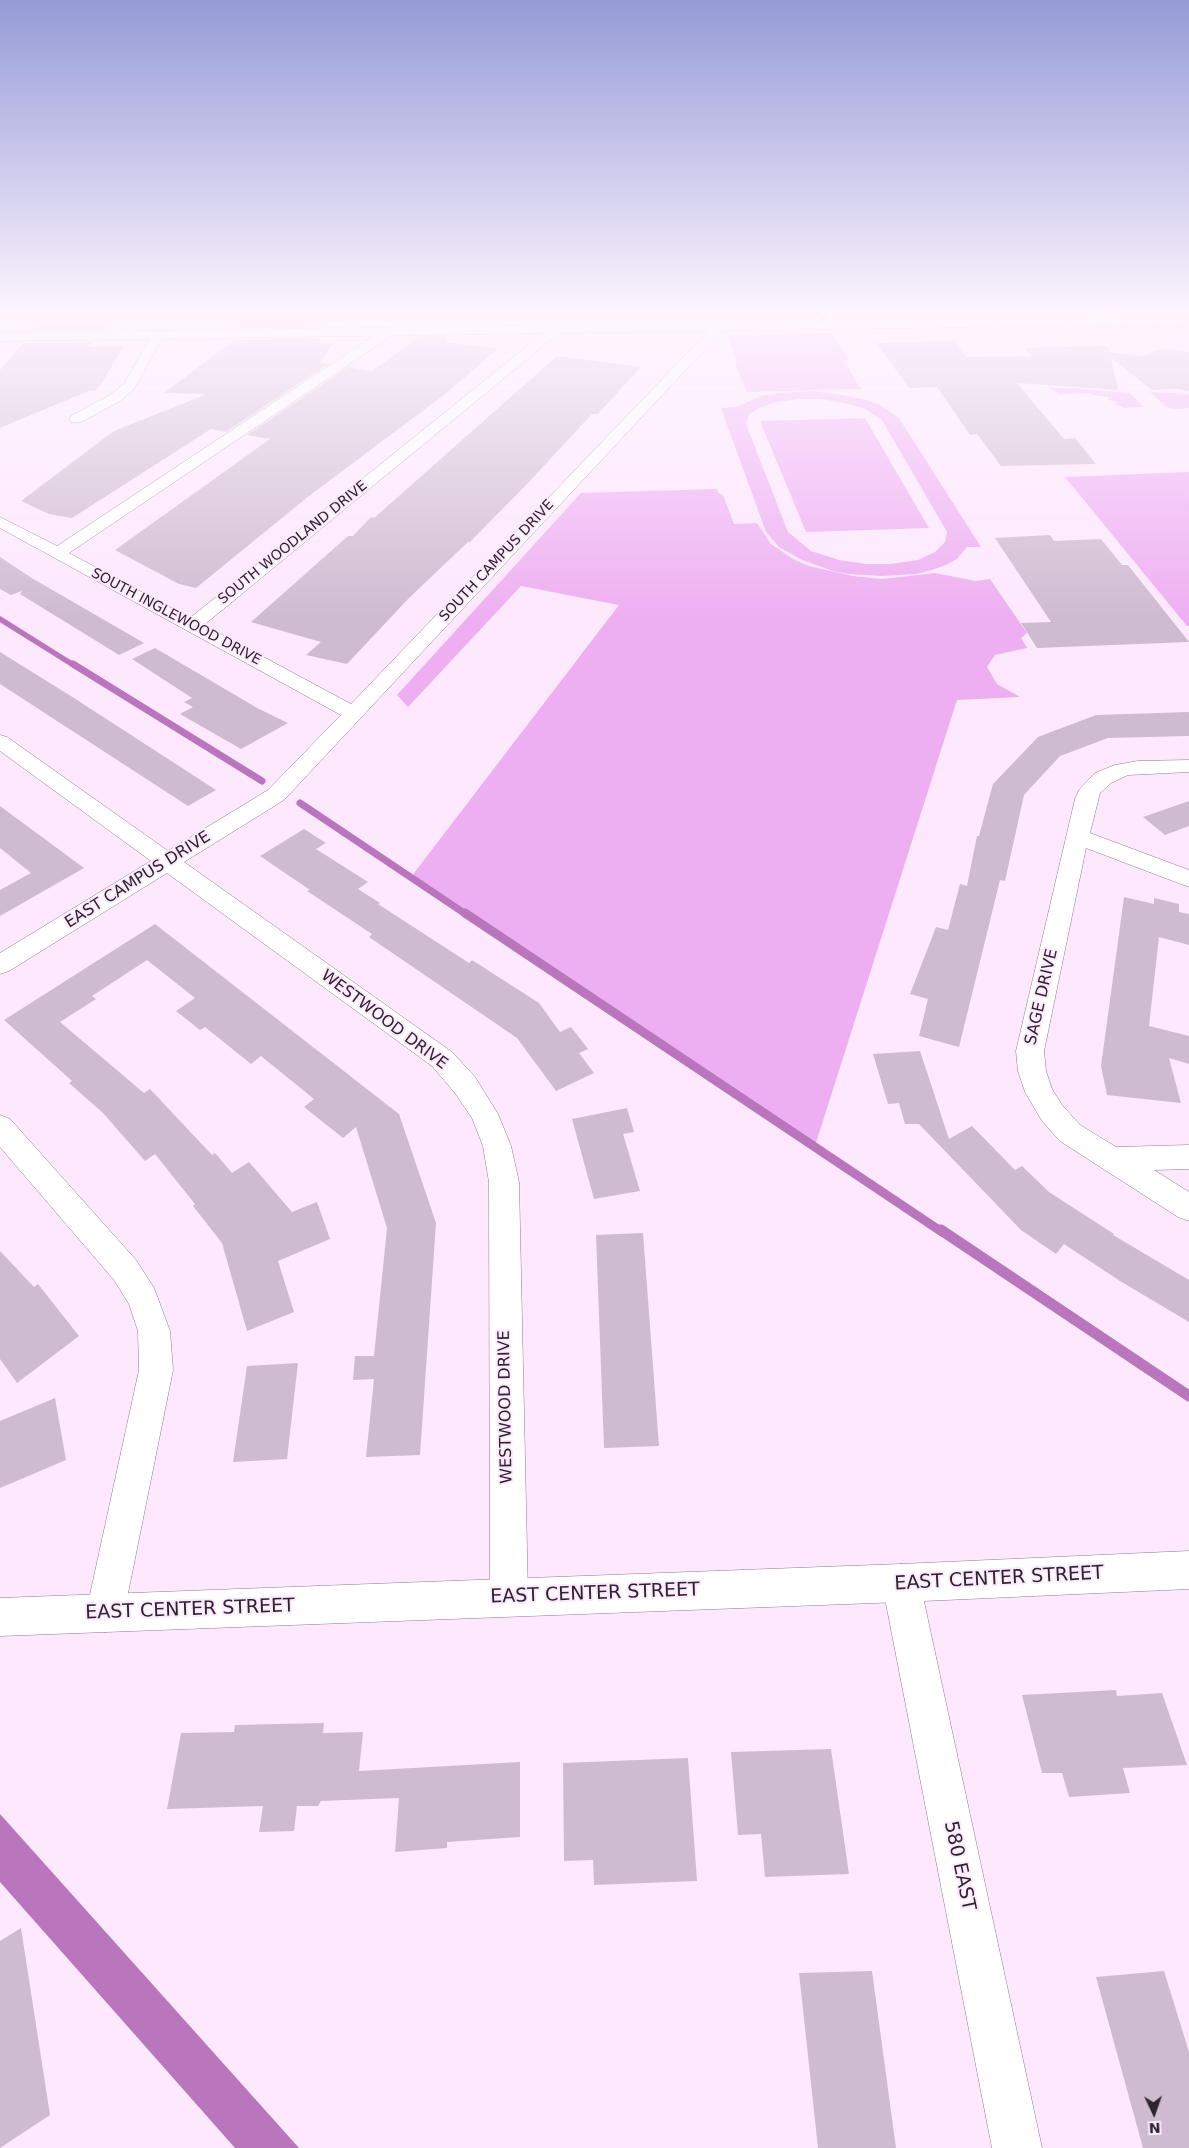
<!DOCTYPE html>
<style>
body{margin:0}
#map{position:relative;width:1189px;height:2148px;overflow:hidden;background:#fde8fe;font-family:"DejaVu Sans",sans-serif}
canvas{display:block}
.north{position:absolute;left:1129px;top:2088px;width:50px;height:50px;-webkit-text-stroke:4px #fde8fe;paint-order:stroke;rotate:177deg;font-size:14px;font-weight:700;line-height:20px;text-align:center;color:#2d252d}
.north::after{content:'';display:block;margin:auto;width:18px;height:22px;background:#2d252d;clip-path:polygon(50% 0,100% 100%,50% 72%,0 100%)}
</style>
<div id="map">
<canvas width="1189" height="2148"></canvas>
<div class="north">N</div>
</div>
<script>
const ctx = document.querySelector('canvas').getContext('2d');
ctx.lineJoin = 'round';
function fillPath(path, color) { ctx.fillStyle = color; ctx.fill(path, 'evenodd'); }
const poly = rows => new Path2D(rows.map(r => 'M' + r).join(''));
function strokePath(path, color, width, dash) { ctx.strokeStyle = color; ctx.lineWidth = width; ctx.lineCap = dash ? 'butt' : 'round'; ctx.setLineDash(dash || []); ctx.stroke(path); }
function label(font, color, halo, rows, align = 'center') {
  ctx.font = font + ' "DejaVu Sans",sans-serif'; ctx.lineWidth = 4; ctx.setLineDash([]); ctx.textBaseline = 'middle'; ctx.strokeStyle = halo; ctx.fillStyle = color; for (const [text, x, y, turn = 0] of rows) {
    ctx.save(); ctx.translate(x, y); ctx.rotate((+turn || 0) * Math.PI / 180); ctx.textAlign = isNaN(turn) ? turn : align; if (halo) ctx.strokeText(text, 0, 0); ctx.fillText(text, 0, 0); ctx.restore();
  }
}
fillPath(poly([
 [832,333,848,358,844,361,861,389,747,392,735,364,737,361,728,336],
 [1049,388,1072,388,1130,393,1144,407,1124,408,1114,404,1118,402,1108,400,1109,397,1092,395,1092,393,1059,394],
 [811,391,836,394,867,400,880,405,899,418,981,547,967,547,957,559,946,565,932,570,916,574,882,576,848,574,833,571,802,560,779,547,766,532,721,408,736,407,761,396,779,393],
 [800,399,821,399,843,403,863,408,882,420,947,532,945,542,935,552,918,560,891,564,866,564,839,560,811,551,788,532,746,424,749,414,761,407,777,402],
 [1150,392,1189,394,1189,408,1175,409,1166,407],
 [865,418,929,528,806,532,760,421],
 [1189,472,1189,626,1187,626,1065,477],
 [717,489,718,493,723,495,734,524,757,523,771,544,793,559,809,566,853,576,882,579,935,573,976,581,990,579,1027,633,1021,638,1027,648,995,655,987,667,997,684,1020,697,957,700,815,1146,411,877,619,605,521,586,408,707,397,695,581,493]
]), '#eeaff2');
fillPath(poly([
 [0,1814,299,2148,235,2148,0,1882]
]), '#b976bd');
strokePath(poly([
 [822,321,826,316]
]), '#b976bd', 4.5);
strokePath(poly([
 [0,619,75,666]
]), '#b976bd', 5.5);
strokePath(poly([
 [73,664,262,781],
 [300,803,467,915]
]), '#b976bd', 7);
strokePath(poly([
 [465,913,942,1232]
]), '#b976bd', 9);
strokePath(poly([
 [941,1230,1189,1396]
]), '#b976bd', 11);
fillPath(poly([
 [112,316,102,330,33,331,44,318],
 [235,316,329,316,326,326,242,328],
 [447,336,446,342,498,349,444,395,309,496,196,588,179,584,115,550,270,439,247,435,348,367,372,371,419,337],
 [321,338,319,344,333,344,320,363,328,364,226,432,211,429,72,518,49,514,21,501,114,431,207,394,164,393,234,340],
 [956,341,966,357,1031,356,1024,348,1108,346,1110,352,1143,356,1162,348,1189,352,1189,391,1176,389,1152,390,1111,358,1118,390,1017,383,1064,439,1075,438,1096,464,1001,466,977,434,970,435,937,387,909,388,876,343],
 [93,342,88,347,124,346,101,384,95,391,91,390,0,428,0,370,23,343],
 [557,356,641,367,598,414,592,414,527,484,470,542,468,542,409,598,347,664,306,655,321,642,251,622,348,536,353,536,371,517,374,518],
 [1050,535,1054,541,1101,539,1122,565,1128,565,1189,642,1037,648,1021,623,1051,622,995,538],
 [0,557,30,577,144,643,119,655,20,594,22,591,11,595,0,589],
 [155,648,259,709,288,723,241,749,180,714,193,707,184,702,192,698,132,659],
 [0,652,74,698,216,790,188,806,0,684],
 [1189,712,1189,736,1108,738,1060,756,1024,795,1005,881,1000,880,959,1047,919,1036,928,999,910,994,936,927,948,930,960,884,967,886,977,836,979,836,993,784,1038,737,1096,715],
 [1189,801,1189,826,1165,835,1143,817],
 [0,806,84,868,0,916,0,890,31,873,0,848],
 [304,829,326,843,316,849,368,882,358,889,380,903,378,904,469,963,472,960,539,1003,560,1032,571,1027,588,1049,579,1053,594,1073,556,1091,517,1038,369,937,372,934,307,891,310,890,260,856],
 [1124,897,1154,904,1154,898,1179,904,1179,912,1189,914,1189,945,1159,937,1149,1026,1189,1036,1189,1064,1169,1058,1181,1103,1107,1095,1101,1066],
 [155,924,399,1114,436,1223,420,1455,366,1457,374,1379,353,1380,355,1356,374,1356,387,1228,356,1127,343,1138,304,1107,314,1099,261,1056,251,1064,205,1027,200,1030,176,1011,195,998,147,960,92,996,96,999,60,1022,144,1093,150,1089,212,1155,215,1153,232,1173,249,1162,292,1212,317,1202,330,1239,278,1261,294,1312,247,1331,222,1243,193,1206,195,1204,155,1154,145,1161,103,1113,69,1083,72,1081,4,1020],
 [920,1051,949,1139,972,1126,1015,1170,1022,1166,1049,1192,1114,1234,1113,1235,1189,1280,1189,1322,1120,1281,1064,1244,1056,1254,1021,1230,919,1124,905,1124,899,1103,888,1104,873,1054],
 [627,1108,634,1132,623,1134,640,1191,594,1199,572,1119],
 [643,1233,659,1446,604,1448,596,1235],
 [0,1251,34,1287,38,1284,79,1336,17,1383,0,1359],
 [298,1363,287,1459,233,1462,247,1366],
 [55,1398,66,1460,0,1488,0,1421],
 [1116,1690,1117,1696,1162,1693,1187,1765,1123,1768,1130,1793,1069,1797,1062,1773,1042,1773,1022,1695],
 [324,1723,323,1733,363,1732,359,1771,520,1762,520,1837,447,1842,447,1848,395,1852,399,1798,321,1801,318,1806,297,1806,294,1831,259,1832,263,1806,167,1809,181,1733,234,1732,235,1725],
 [831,1749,849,1874,765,1877,761,1834,738,1835,731,1752],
 [688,1758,697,1881,594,1885,593,1860,564,1861,563,1763],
 [21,1928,50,2115,0,2148,0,1941],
 [872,1971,896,2148,818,2148,799,1973],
 [1164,1971,1189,2052,1189,2148,1143,2148,1096,1977]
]), '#cfbbd0');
const minor = poly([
 [135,316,147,316,132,338,124,338,122,335,135,316],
 [348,316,360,316,355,335,347,335,345,332,348,316],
 [489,316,501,316,499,333,495,334,489,330,489,316],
 [942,316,954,316,959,323,953,327,949,326,942,316],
 [719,323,723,324,725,327,723,330,284,800,184,862,452,1052,475,1077,498,1114,511,1146,519,1182,528,1597,523,1611,509,1616,495,1611,490,1597,489,1182,483,1146,472,1118,455,1093,432,1066,167,873,9,971,0,974,0,953,151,861,0,751,0,735,7,737,168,851,268,790,341,715,0,528,0,517,57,546,386,328,394,328,396,331,394,334,69,553,190,618,552,326,560,326,562,329,560,332,204,625,351,704,715,324,719,323],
 [158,331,164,335,134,389,120,401,81,422,71,422,69,419,71,416,110,395,124,384,152,335,158,331],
 [1189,760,1189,772,1128,775,1111,783,1100,793,1090,833,1189,870,1189,887,1086,848,1044,1051,1046,1071,1052,1089,1062,1105,1080,1125,1116,1147,1189,1145,1189,1169,1154,1170,1189,1192,1189,1221,1178,1217,1060,1141,1042,1121,1025,1092,1018,1071,1016,1051,1075,799,1079,790,1095,773,1115,765,1138,761,1189,760],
 [0,1115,10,1119,136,1260,154,1288,170,1331,173,1370,124,1613,119,1627,105,1632,91,1627,86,1613,139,1370,138,1331,129,1304,114,1280,0,1147,0,1115],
 [901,1564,914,1570,920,1583,1042,2148,992,2148,882,1583,888,1570,901,1564]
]);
const tertiary = poly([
 [1189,316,1189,324,0,341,0,333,1189,316]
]);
const primary = poly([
 [1189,1551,1189,1589,901,1602,0,1636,0,1598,901,1564,1189,1551]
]);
strokePath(minor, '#8d7b8e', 1);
strokePath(tertiary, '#8d7b8e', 1);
strokePath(primary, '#8d7b8e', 1);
fillPath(minor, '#fff');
fillPath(tertiary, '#fff');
fillPath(primary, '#fff');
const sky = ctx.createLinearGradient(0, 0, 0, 616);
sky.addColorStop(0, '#959bd7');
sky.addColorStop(0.51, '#fef5ff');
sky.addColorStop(1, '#fef5ff00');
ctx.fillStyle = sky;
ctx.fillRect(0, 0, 1189, 616);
label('14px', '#2d252d', '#fde8fe', [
 ["SOUTH WOODLAND DRIVE",293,543,-39],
 ["SOUTH CAMPUS DRIVE",497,561,-47],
 ["SOUTH INGLEWOOD DRIVE",176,617,28]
]);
label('16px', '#2d252d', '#fde8fe', [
 ["EAST CAMPUS DRIVE",138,880,-32],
 ["SAGE DRIVE",1042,997,-77],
 ["WESTWOOD DRIVE",384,1020,37],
 ["WESTWOOD DRIVE",506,1407,-91]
]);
label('19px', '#2d252d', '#fde8fe', [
 ["EAST CENTER STREET",999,1579,-3],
 ["EAST CENTER STREET",595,1594,-2],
 ["EAST CENTER STREET",190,1610,-2],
 ["580 EAST",959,1866,78]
]);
</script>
